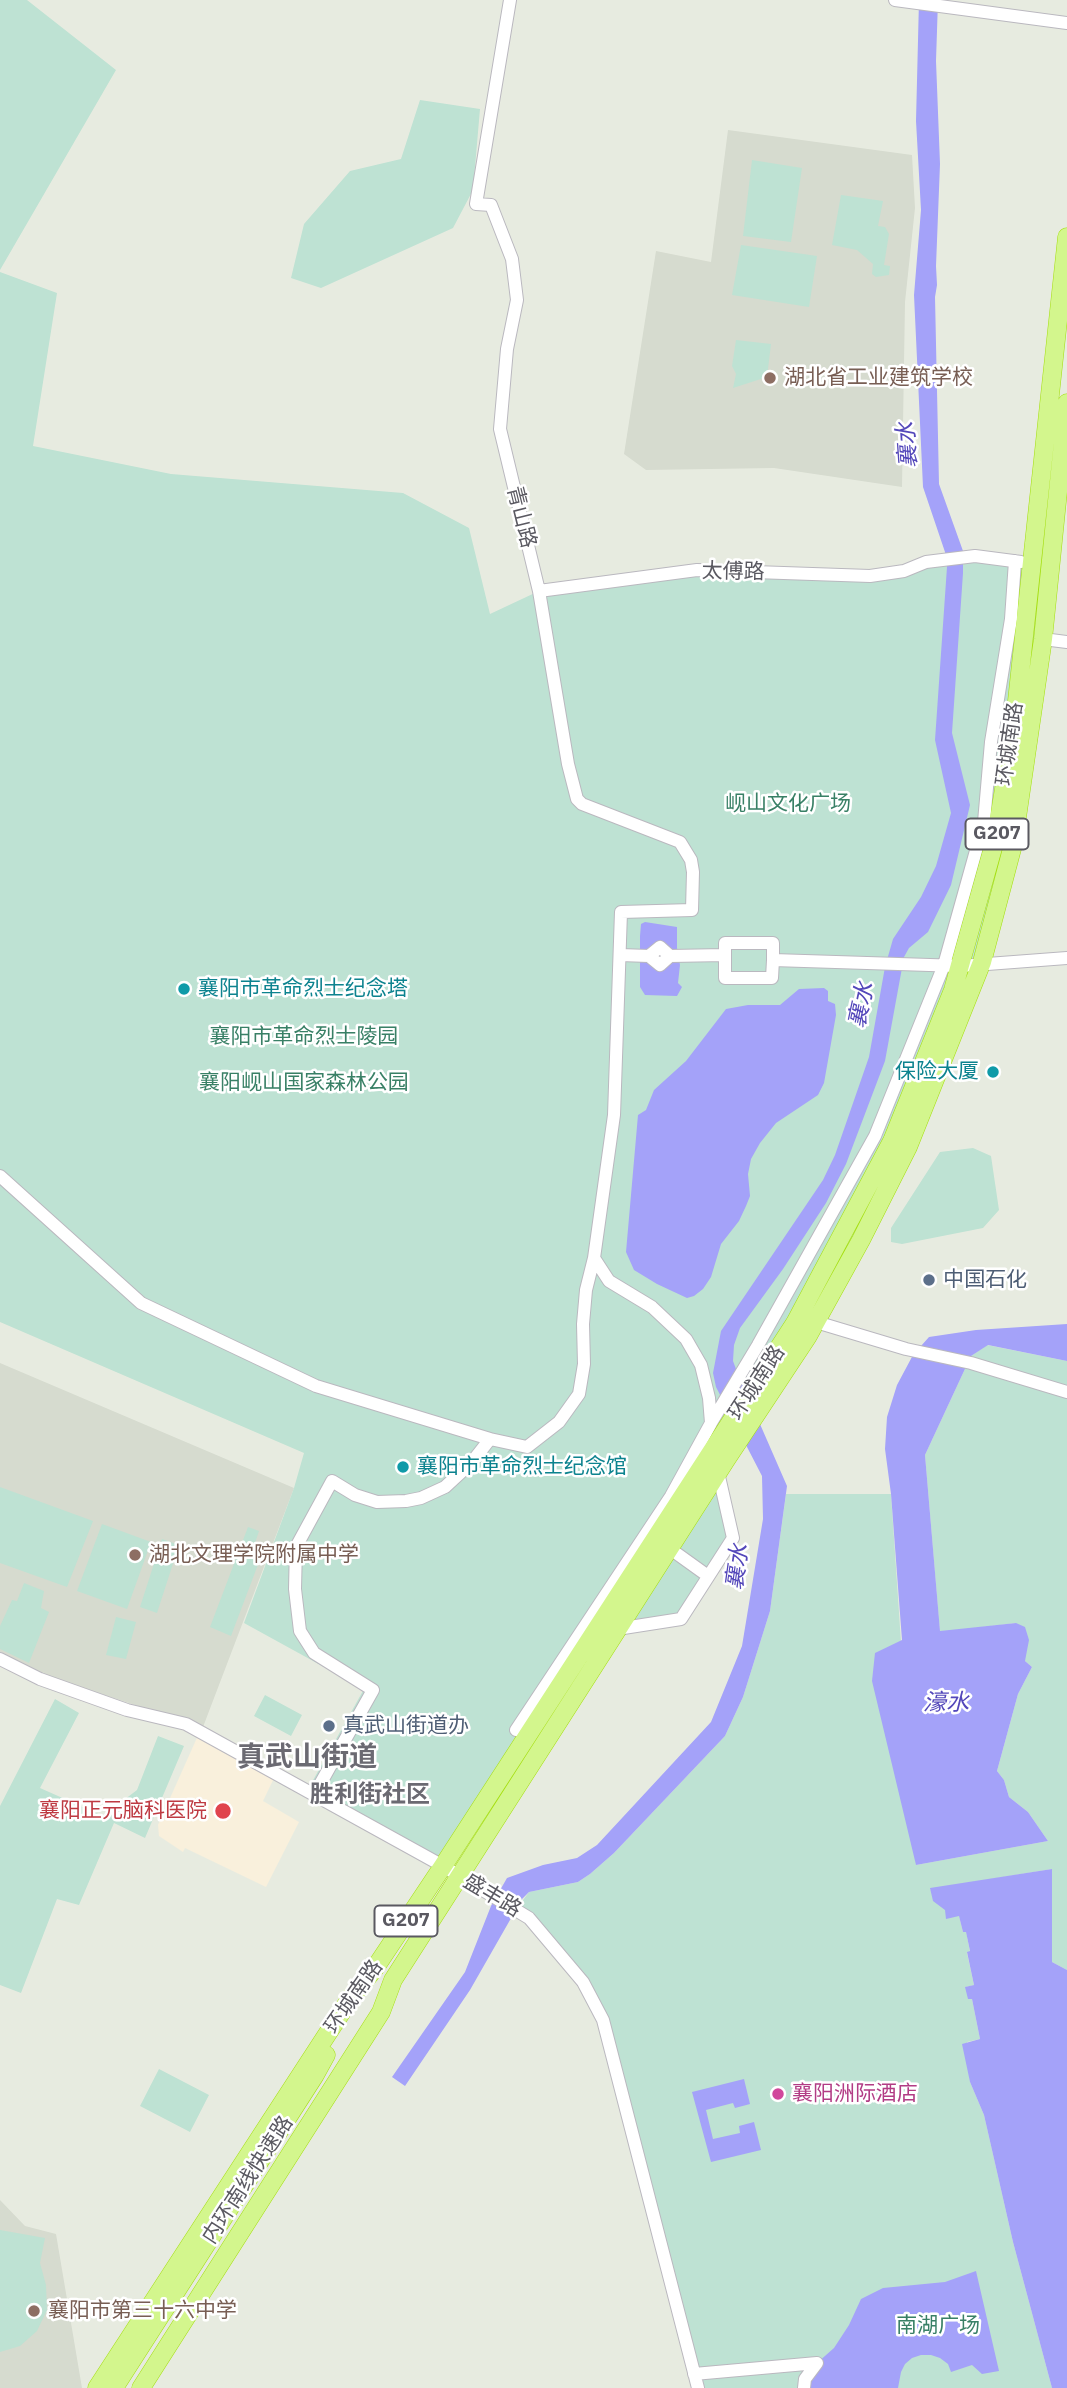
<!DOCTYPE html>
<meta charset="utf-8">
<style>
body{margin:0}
canvas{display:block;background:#e7ebe0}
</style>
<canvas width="1067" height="2388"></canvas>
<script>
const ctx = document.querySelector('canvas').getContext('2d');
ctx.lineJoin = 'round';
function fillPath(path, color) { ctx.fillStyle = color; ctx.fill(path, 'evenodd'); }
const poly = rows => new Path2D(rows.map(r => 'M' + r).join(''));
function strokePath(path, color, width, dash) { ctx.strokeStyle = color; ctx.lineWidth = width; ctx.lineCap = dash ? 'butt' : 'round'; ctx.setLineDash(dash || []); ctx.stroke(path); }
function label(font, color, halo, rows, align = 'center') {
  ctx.font = font + ' "IBM Plex Sans","Noto Sans SC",sans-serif'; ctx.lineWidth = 5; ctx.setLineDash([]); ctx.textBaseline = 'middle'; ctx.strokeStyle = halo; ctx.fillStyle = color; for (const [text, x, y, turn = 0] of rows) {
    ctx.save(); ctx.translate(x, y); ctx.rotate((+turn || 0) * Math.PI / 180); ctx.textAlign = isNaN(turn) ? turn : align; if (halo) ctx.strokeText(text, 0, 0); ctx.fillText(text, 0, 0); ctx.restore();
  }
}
fillPath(poly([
 [728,130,912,155,915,208,905,302,902,487,774,468,646,470,624,454,656,251,711,262],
 [0,1363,294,1488,203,1727,43,1675,0,1652],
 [0,2200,25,2226,56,2234,82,2388,0,2388]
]), '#d6dbcf');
fillPath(poly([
 [200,1731,276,1774,263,1801,299,1822,266,1887,185,1848,183,1852,159,1836,158,1825]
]), '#f9f0dc');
fillPath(poly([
 [0,0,27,0,116,70,0,270],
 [420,100,480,109,473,190,453,228,321,288,291,278,304,224,350,171,401,159],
 [752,160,802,168,791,242,743,236],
 [841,195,883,201,878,226,885,227,889,234,884,265,890,266,889,275,876,277,872,274,873,264,857,250,832,245],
 [741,245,817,256,809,307,732,295],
 [0,272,57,293,33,446,171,474,403,493,469,528,490,614,539,591,697,570,870,576,975,556,1051,557,1043,639,982,962,861,1240,718,1472,733,1538,681,1619,617,1629,521,1780,508,1772,443,1866,307,1791,364,1689,244,1623,294,1488,304,1453,0,1322],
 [736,340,771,344,767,377,733,388,736,374,732,366],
 [973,1148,991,1156,999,1210,983,1228,902,1244,891,1242,891,1228,940,1152],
 [987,1345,1067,1361,1067,1970,1052,1962,1052,1869,930,1889,959,1916,963,1932,966,1931,970,1952,967,1953,974,1985,966,1987,972,1999,980,2039,967,2042,970,2082,984,2115,1013,2242,1052,2388,698,2388,603,2020,583,1982,515,1911,529,1892,578,1882,590,1874,614,1853,725,1736,743,1697,770,1611,786,1494,891,1494,916,1865,1048,1841,1028,1812,1009,1797,1004,1780,997,1771,1018,1694,1032,1667,1025,1661,1016,1623,940,1632,925,1455,971,1356],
 [0,1487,93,1521,67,1587,0,1563],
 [102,1524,151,1542,127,1609,77,1591],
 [248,1527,259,1531,255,1543,265,1546,231,1636,210,1627],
 [162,1539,179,1545,157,1613,140,1607],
 [24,1583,44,1591,41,1608,49,1612,29,1663,0,1649,0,1626,12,1600,17,1601],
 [116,1617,136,1622,126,1659,106,1655],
 [265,1695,302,1715,291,1736,254,1716],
 [55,1699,79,1713,40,1788,103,1816,137,1790,158,1736,184,1746,145,1838,114,1823,79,1905,57,1899,21,1993,0,1985,0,1806],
 [159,2069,209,2095,190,2132,140,2106],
 [0,2230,45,2238,40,2263,46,2285,47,2310,37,2331,20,2346,0,2352]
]), '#bee2d3');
fillPath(poly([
 [919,0,938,0,936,61,940,164,936,266,937,285,935,297,939,484,963,551,963,573,952,733,970,805,951,885,928,932,909,948,904,957,885,1061,846,1164,826,1203,783,1269,740,1328,734,1345,733,1361,736,1369,787,1486,770,1611,743,1697,725,1736,614,1853,590,1874,578,1882,529,1892,522,1899,470,1990,405,2086,392,2077,465,1972,491,1906,507,1878,543,1865,577,1858,597,1845,711,1722,742,1646,763,1519,762,1476,716,1387,713,1373,721,1331,823,1180,835,1155,869,1057,885,967,893,939,921,897,936,866,951,813,935,740,947,567,945,552,923,487,914,295,921,210,916,121],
 [645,922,677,927,677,948,680,965,678,983,682,987,677,996,645,995,640,987,640,936,641,924],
 [824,988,828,991,828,1001,835,1004,836,1015,824,1083,818,1095,776,1123,760,1143,751,1159,748,1174,750,1196,746,1206,739,1221,721,1244,711,1277,703,1289,694,1296,687,1298,657,1284,634,1270,626,1252,638,1115,646,1110,654,1090,686,1061,726,1009,748,1005,780,1005,799,989],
 [1067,1324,1067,1361,988,1345,971,1356,925,1455,940,1631,1016,1623,1025,1627,1029,1640,1025,1661,1032,1667,1018,1694,997,1771,1004,1780,1009,1797,1028,1812,1048,1841,916,1865,872,1681,875,1653,902,1640,891,1494,885,1449,887,1417,897,1385,913,1355,929,1337,976,1330],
 [1052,1869,1052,1962,1067,1970,1067,2388,1052,2388,1013,2242,984,2115,970,2082,962,2044,980,2039,972,1999,968,1999,965,1987,974,1985,967,1952,970,1951,966,1932,963,1932,959,1916,946,1919,945,1910,933,1901,930,1888],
 [744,2079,750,2104,735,2108,733,2103,706,2110,713,2139,740,2133,739,2126,754,2122,761,2150,711,2162,692,2092],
 [976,2271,999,2371,982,2374,972,2365,951,2372,948,2364,940,2358,931,2355,921,2355,912,2358,905,2364,901,2372,898,2388,804,2388,817,2363,834,2348,849,2325,861,2299,883,2288,945,2282]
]), '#a4a2f9');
const minor = poly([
 [895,0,1067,23],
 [539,591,697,570,870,576,904,571,926,562,975,556,1021,562],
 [1043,639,1067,642],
 [620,955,649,956,660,947,670,956],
 [649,956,660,965,670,956,725,955],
 [773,960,772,978,725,978,725,943,773,943,773,960,961,966,1067,958],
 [0,1176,141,1303,316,1386,490,1439],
 [594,1258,609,1281,652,1307,686,1339,701,1365,709,1398,711,1423],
 [816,1322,906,1349,971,1363,1067,1392],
 [711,1423,758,1345,875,1136,944,965,984,822,991,742,1011,619,1015,561],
 [669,1548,708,1576],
 [617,1629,681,1619,733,1538,718,1472],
 [0,1659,40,1679,127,1710,186,1724,443,1866,529,1918,583,1982,603,2020,698,2388],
 [516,1730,671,1496,711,1423],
 [314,1795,373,1690,314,1653,300,1631,295,1589,296,1547,332,1481,355,1495,377,1502,406,1501,421,1498,445,1487,472,1462,490,1439,527,1447,559,1422,579,1394,584,1364,583,1324,586,1290,594,1258,614,1115,621,912,692,910,693,872,691,860,680,842,582,804,577,799,568,764,539,591,500,429,507,349,517,300,512,259,491,205,476,204,510,0],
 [694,2374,817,2363,805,2379,804,2388]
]);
const highway = poly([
 [97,2388,352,1996,375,1968,443,1866,795,1323,892,1141,953,990,996,837,1014,729,1067,237],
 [114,2388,315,2075,326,2055],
 [141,2388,381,2012,393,1980,726,1460,808,1336,861,1240,908,1147,982,962,1013,845,1043,639,1067,403]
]);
strokePath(minor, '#bab8bf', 14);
strokePath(highway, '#a4de0d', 19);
strokePath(minor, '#fff', 12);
strokePath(highway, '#d3f68d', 18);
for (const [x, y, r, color] of [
 [770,378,7,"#8d6e63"],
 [184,989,7,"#0f9aa8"],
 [993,1072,7,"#0f9aa8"],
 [929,1280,7,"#5c6f8a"],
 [403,1467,7,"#0f9aa8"],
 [135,1555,7,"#8d6e63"],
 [329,1726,7,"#5c6f8a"],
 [223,1811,9,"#e0444e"],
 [778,2094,7,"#d1479c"],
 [34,2311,7,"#8d6e63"]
]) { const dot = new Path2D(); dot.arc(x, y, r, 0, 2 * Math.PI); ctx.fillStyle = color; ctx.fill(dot); strokePath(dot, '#fff', 2.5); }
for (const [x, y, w] of [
 [997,834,63],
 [406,1921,63]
]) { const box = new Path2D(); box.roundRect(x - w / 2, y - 15.5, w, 31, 5); ctx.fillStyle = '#fff'; ctx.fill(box); strokePath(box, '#5a5961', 2); }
label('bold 19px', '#5a5961', null, [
 ["G207",997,834],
 ["G207",406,1921]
]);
label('21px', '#785e54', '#fff', [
 ["湖北省工业建筑学校",784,378],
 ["湖北文理学院附属中学",149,1555],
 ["襄阳市第三十六中学",48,2311]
], 'left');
label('21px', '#5a5961', '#fff', [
 ["青山路",521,517,76],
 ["太傅路",733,572,1],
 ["环城南路",1010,744,-82],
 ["环城南路",757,1383,-57],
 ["盛丰路",492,1896,31],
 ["环城南路",354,1997,-55],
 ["内环南线快速路",248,2180,-57]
]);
label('21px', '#398066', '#fff', [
 ["岘山文化广场",788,804],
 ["襄阳市革命烈士陵园",304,1037],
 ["襄阳岘山国家森林公园",304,1083],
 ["南湖广场",938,2326]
]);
label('21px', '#0d838f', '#fff', [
 ["襄阳市革命烈士纪念塔",198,989],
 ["保险大厦",979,1072,"right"],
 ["襄阳市革命烈士纪念馆",417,1467]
], 'left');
label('21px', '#4e5e75', '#fff', [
 ["中国石化",943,1280],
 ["真武山街道办",343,1726]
], 'left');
label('21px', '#be3a42', '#fff', [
 ["襄阳正元脑科医院",207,1811]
], 'right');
label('21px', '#b23c85', '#fff', [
 ["襄阳洲际酒店",792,2094]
], 'left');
label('italic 23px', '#5347ba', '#fff', [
 ["襄水",908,445,-94],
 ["襄水",862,1005,-78],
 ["襄水",738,1567,-82],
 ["濠水",946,1703]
]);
label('bold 24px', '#6b6a72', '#fff', [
 ["胜利街社区",370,1795]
]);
label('bold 28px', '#6b6a72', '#fff', [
 ["真武山街道",307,1758]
]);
</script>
